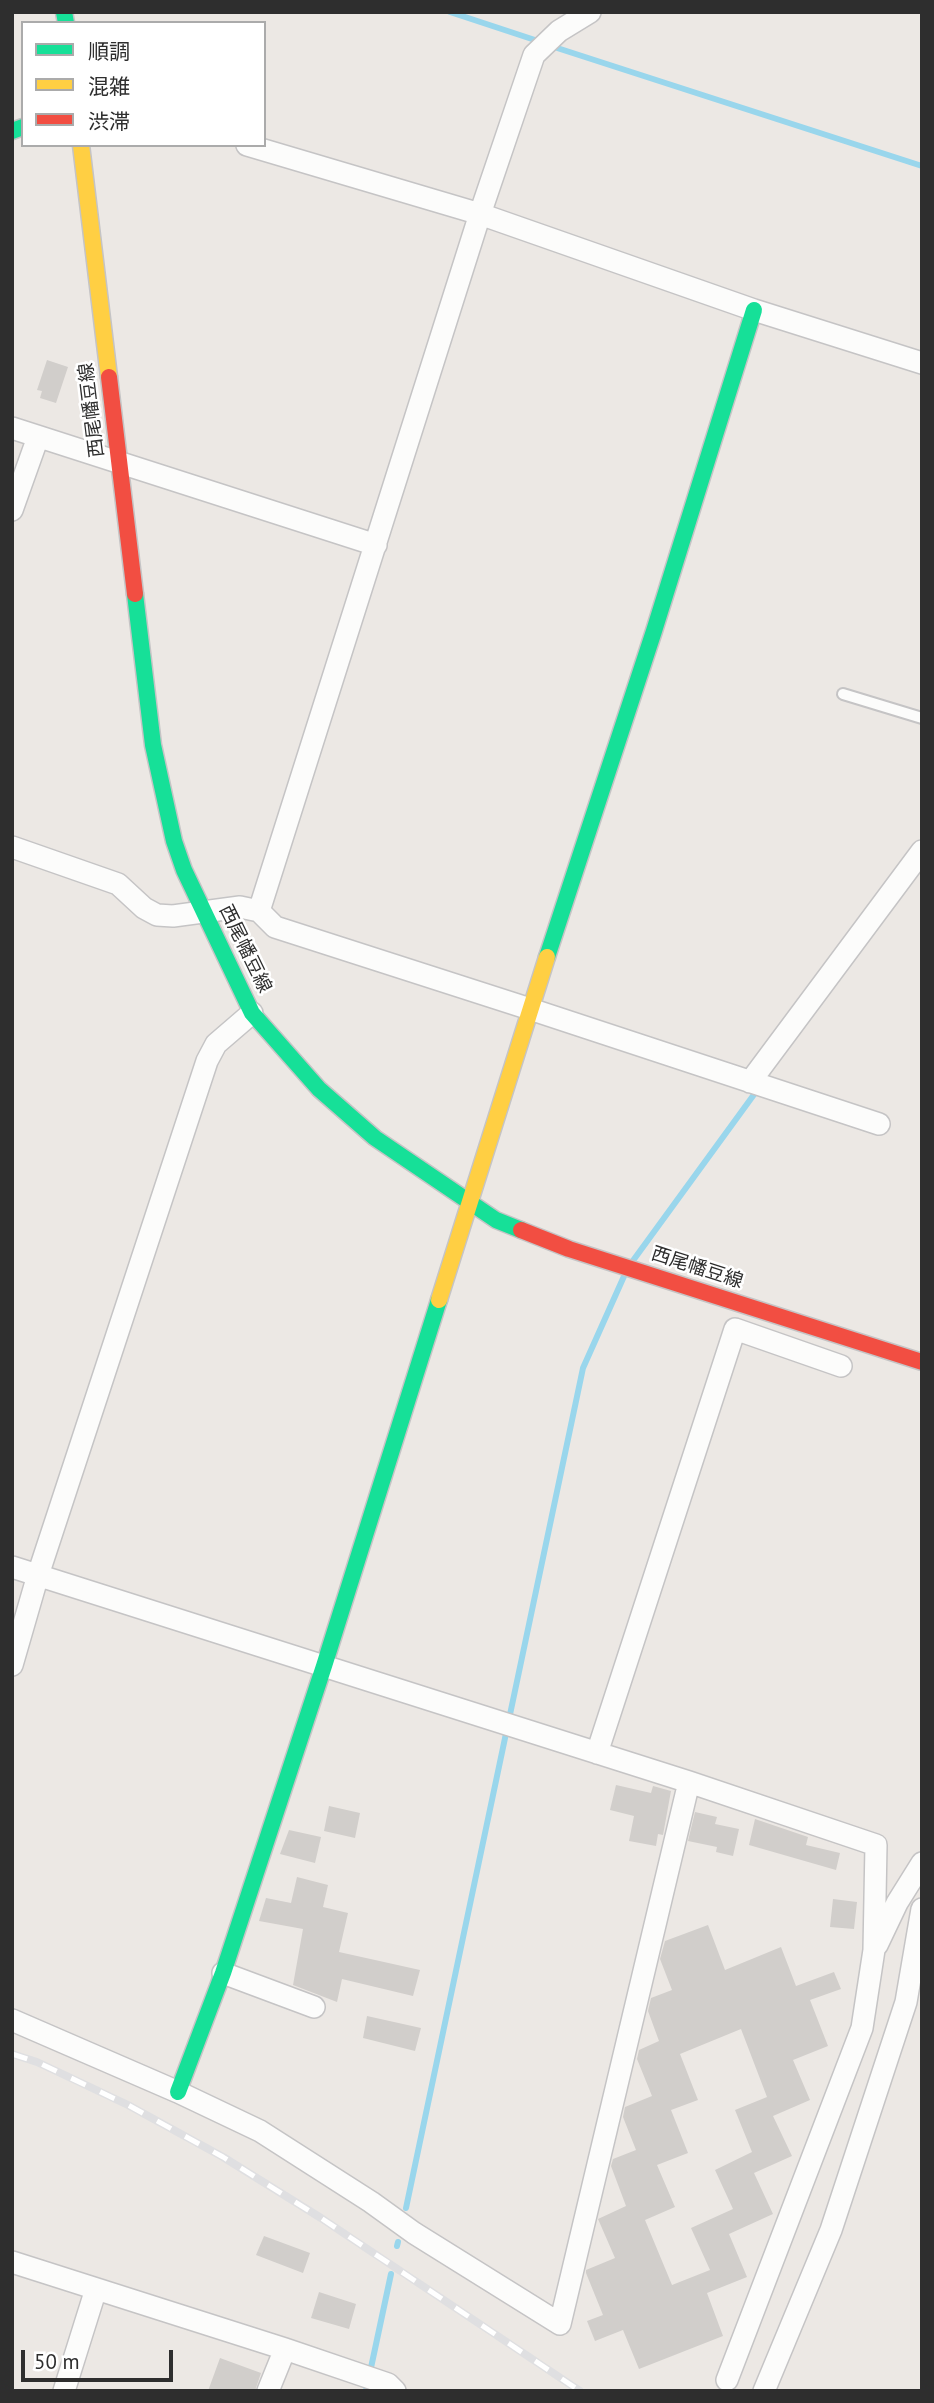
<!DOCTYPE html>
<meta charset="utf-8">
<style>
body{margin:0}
#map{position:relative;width:934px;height:2403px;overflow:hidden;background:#ece8e4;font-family:"PT Sans","Noto Sans JP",sans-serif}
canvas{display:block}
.frame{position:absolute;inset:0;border:14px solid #2e2e2e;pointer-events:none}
.legend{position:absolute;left:21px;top:21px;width:245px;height:126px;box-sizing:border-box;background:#fff;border:2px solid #ababab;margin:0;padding:9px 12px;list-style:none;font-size:21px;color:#2e2e2e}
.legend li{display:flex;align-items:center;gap:14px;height:35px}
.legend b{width:35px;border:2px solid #ababab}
.scale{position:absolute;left:21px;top:2350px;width:152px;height:32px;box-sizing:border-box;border:4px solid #2e2e2e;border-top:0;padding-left:9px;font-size:21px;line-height:24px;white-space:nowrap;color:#2e2e2e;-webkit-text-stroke:5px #fff;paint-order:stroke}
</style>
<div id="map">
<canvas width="934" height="2403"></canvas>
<div class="frame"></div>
<ul class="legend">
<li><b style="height:9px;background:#16e098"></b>順調</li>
<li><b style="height:9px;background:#ffcf43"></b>混雑</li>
<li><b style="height:9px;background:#f24e42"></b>渋滞</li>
</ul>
<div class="scale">50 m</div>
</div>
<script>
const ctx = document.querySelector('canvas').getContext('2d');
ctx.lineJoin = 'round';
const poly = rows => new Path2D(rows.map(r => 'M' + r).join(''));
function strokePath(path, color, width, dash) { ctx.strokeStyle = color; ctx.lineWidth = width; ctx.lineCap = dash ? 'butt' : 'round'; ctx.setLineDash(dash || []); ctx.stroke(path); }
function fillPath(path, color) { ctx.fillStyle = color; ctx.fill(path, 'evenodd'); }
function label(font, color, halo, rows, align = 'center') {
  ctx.font = font + ' "PT Sans","Noto Sans JP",sans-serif'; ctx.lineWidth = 5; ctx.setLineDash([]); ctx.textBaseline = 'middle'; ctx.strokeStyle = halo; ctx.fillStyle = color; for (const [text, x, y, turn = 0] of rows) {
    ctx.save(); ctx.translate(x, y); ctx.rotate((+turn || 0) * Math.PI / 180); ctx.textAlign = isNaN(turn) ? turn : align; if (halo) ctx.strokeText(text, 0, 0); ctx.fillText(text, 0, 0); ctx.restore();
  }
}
strokePath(poly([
 [450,12,541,42],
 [551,46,922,166],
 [632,1262,758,1089],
 [406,2208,583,1368,625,1274],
 [397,2246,398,2242],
 [366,2391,391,2274]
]), '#99d6ec', 6);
fillPath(poly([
 [47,360,68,367,56,403,40,398,42,391,37,390],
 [616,1785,651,1793,653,1786,671,1791,663,1835,658,1834,656,1846,629,1841,634,1816,610,1810],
 [329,1806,360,1813,355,1838,324,1831],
 [695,1812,717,1817,715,1824,739,1829,733,1856,716,1852,717,1847,688,1841],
 [755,1819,808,1837,806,1845,840,1853,836,1870,749,1845],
 [289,1830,321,1837,315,1863,280,1854],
 [297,1877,328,1885,323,1907,348,1913,339,1952,420,1970,413,1996,342,1979,337,2002,293,1985,303,1929,259,1921,266,1898,291,1903],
 [833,1899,857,1902,854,1929,830,1927],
 [708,1925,725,1970,781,1947,796,1986,834,1972,841,1989,810,2000,828,2046,793,2060,810,2100,773,2116,792,2156,754,2173,773,2214,729,2234,747,2277,707,2293,723,2336,639,2369,623,2330,595,2341,587,2321,603,2315,586,2273,586,2270,615,2258,598,2219,626,2206,611,2166,613,2159,636,2150,623,2117,625,2107,652,2096,637,2059,639,2050,659,2041,648,2011,651,1998,672,1990,660,1959,665,1941],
 [741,2029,767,2097,735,2110,752,2152,715,2170,733,2209,691,2228,710,2270,672,2285,645,2220,675,2207,657,2165,688,2153,671,2110,698,2100,680,2054],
 [367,2016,421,2028,415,2051,363,2038],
 [264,2236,310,2253,303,2273,256,2255],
 [319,2292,356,2304,349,2329,311,2318],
 [220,2358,261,2373,255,2391,208,2391]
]), '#d1cecb');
const lane = poly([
 [843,694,922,718]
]);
const street = poly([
 [247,145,480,214,754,310,922,363],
 [12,428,376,545],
 [12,510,38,437],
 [12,847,118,884,144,908,157,915,173,916,240,907,259,911,275,927,530,1009,879,1124],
 [259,911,480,214,534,55,559,31,590,12],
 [750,1082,922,851],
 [12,1567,689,1782,876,1845,874,1950,862,2028,727,2380],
 [12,1665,38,1575,207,1061,216,1044,252,1013],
 [597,1753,735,1329,841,1366],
 [877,1945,897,1903,922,1863],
 [223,1973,314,2007],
 [12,2020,178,2092,260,2131,371,2202,414,2233,560,2324,689,1782],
 [12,2262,285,2349,388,2384,395,2391],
 [64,2391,96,2289],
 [268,2391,285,2349],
 [764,2391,831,2230,906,2002,922,1909]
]);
const fast = poly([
 [64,12,66,23],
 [12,131,23,127],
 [135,594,153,745,174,841,184,870,252,1013,319,1089,375,1138,496,1220,521,1230],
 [547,957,654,631,754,310],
 [178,2092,223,1973,324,1666,439,1300]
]);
const slow = poly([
 [81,145,109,377],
 [439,1300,547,957]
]);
const jam = poly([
 [109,377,135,594],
 [521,1230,569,1249,922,1362]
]);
strokePath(lane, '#c5c4c5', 14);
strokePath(street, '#c5c4c5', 24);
strokePath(fast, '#c5c4c5', 19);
strokePath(slow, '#c5c4c5', 19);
strokePath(jam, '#c5c4c5', 19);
strokePath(lane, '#fcfcfb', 10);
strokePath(street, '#fcfcfb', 21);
strokePath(fast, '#16e098', 16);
strokePath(slow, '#ffcf43', 16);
strokePath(jam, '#f24e42', 16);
const rail = poly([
 [12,2054,37,2062,128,2105,223,2157,321,2218,580,2391]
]);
strokePath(rail, '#dfdfe1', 8);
strokePath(rail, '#fff', 5, [16]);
label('19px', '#2e2e2e', '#fff', [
 ["西尾幡豆線",92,410,-97],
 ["西尾幡豆線",245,949,64],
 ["西尾幡豆線",697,1268,18]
]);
</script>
